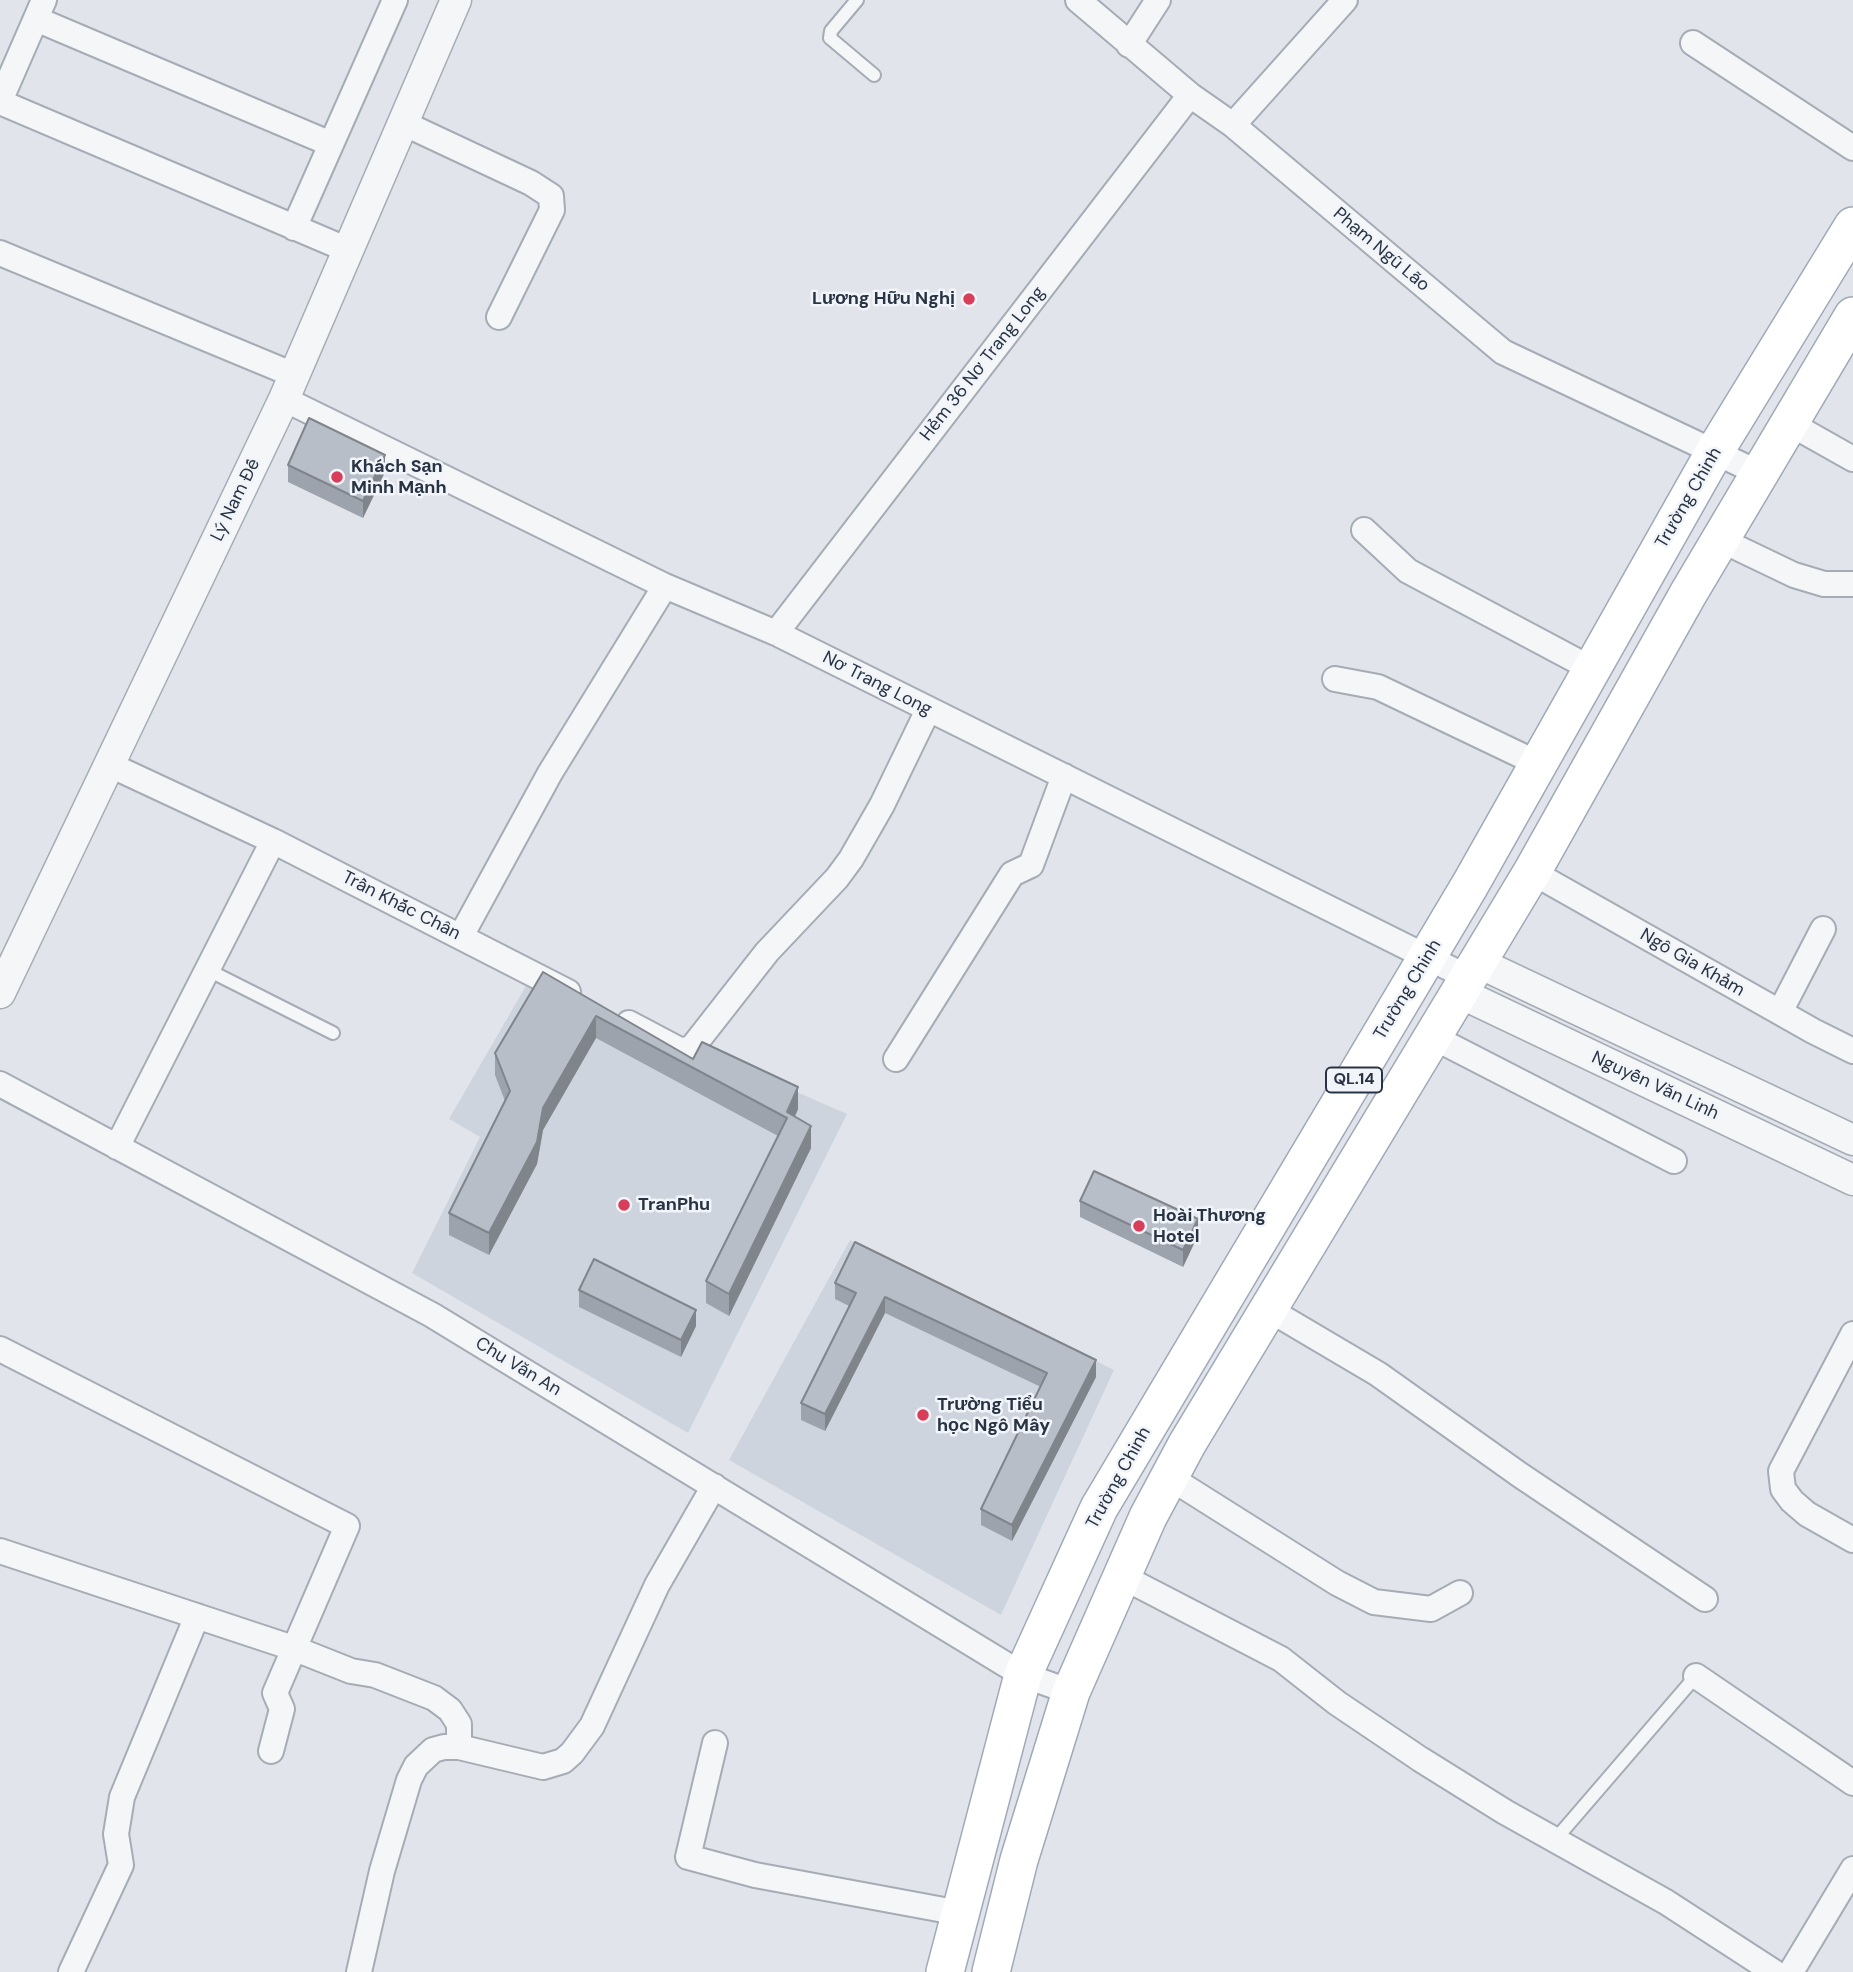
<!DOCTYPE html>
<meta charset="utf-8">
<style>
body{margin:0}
canvas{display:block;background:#e1e5eb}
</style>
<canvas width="1853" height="1972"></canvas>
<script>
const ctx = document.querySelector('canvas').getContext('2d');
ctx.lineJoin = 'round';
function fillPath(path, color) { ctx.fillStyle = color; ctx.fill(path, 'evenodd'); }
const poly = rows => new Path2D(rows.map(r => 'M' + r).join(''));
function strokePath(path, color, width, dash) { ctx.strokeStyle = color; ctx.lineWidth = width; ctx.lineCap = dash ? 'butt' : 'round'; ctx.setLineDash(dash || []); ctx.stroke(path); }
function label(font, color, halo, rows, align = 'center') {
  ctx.font = font + ' "DM Sans",sans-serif'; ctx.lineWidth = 5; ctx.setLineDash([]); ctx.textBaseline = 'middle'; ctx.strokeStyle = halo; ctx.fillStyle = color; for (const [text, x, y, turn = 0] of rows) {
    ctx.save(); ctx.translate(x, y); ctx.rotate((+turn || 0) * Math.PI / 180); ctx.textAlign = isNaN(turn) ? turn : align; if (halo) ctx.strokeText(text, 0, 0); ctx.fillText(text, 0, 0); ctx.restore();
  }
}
fillPath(poly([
 [527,984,703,1051,847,1114,688,1433,412,1273,480,1137,449,1119],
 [850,1240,1114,1370,1001,1615,729,1460]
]), '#ced4dd');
const service = poly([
 [857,0,831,31,830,38,874,75],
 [208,970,333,1033],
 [1554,1841,1696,1676]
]);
const minor = poly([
 [1078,0,1190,95,1233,125,1503,352,1761,474],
 [36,19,331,144],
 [1693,43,1853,148],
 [1129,45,1158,0],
 [0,101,44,0],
 [0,102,348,250],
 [403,123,531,183,551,196,552,210,499,317],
 [1233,125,1345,0],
 [294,228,395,0],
 [0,253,294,375],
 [284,399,665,586,776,633,1467,977],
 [1789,423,1853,459],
 [1364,530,1408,571,1592,669],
 [1721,540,1794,575,1824,584,1853,584],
 [776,633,1190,95],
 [1335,679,1378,687,1539,764],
 [108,764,273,841,568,992],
 [1532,872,1813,1031,1853,1051],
 [461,936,550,773,665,586],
 [1780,1012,1823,929],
 [629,1023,680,1050,691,1049,767,952,837,878,851,859,882,805,928,710],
 [1431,1036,1674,1161],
 [896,1059,1012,874,1031,865,1064,776],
 [0,1084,432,1315,1023,1675,1071,1692],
 [117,1147,273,841],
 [1268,1309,1378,1374,1520,1475,1705,1599],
 [1853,1334,1781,1471,1783,1489,1792,1501,1807,1514,1853,1540],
 [0,1349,347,1526,275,1693,282,1709,271,1751],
 [1169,1477,1337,1583,1374,1602,1431,1609,1460,1593],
 [0,1551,293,1648,351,1671,375,1675,434,1698,450,1710,459,1724,459,1747],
 [1121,1576,1281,1659,1337,1703,1420,1759,1505,1812,1666,1902,1774,1972],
 [1696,1676,1853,1783],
 [715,1743,688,1857,755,1875,960,1913],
 [71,1972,121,1865,116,1834,122,1797,197,1616],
 [359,1972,382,1871,409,1780,416,1766,433,1750,444,1747,459,1747,543,1767,563,1761,572,1753,592,1726,657,1585,714,1486],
 [1791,1972,1853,1869]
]);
const tertiary = poly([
 [1477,962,1853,1140],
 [1458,992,1853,1180],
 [0,993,284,399,456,0]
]);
const primary = poly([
 [945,1972,1023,1675,1099,1508,1470,885,1715,451,1853,226],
 [991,1972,1019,1860,1071,1692,1148,1517,1187,1444,1532,872,1688,594,1853,316]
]);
strokePath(service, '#a6acb5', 16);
strokePath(minor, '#a6acb5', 28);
strokePath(tertiary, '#a6acb5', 33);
strokePath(primary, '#9fa9b7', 40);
strokePath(service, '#f4f6f8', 12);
strokePath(minor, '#f4f6f8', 24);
strokePath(tertiary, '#f4f6f8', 30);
strokePath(primary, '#fff', 37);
fillPath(poly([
 [288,465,385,472,363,518,288,482],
 [543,972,693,1059,798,1109,795,1117,811,1148,729,1316,706,1303,706,1281,778,1136,596,1038,543,1130,537,1164,489,1255,449,1235,449,1213,505,1101,495,1075,495,1053],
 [1080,1201,1198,1235,1183,1267,1080,1217],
 [855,1242,1096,1377,1012,1541,981,1525,981,1509,1041,1387,885,1313,825,1431,801,1420,801,1403,849,1306,835,1299,835,1283],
 [579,1290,696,1326,681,1357,579,1307]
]), '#9da3ac');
fillPath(poly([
 [385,455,385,472,363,518,363,501],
 [596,1016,596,1038,543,1130,537,1164,489,1255,489,1233,543,1108],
 [798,1087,798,1109,787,1133,787,1112],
 [811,1126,811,1148,729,1316,729,1294],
 [1198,1219,1198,1235,1183,1267,1183,1250],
 [885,1297,885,1313,825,1431,825,1414],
 [696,1310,696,1326,681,1357,681,1340],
 [1096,1360,1096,1377,1012,1541,1012,1525]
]), '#80858c');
const building = poly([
 [309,418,385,455,363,501,288,465,309,418],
 [543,972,693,1059,702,1042,798,1087,787,1112,811,1126,729,1294,706,1281,787,1118,596,1016,543,1108,537,1142,489,1233,449,1213,510,1091,495,1053,543,972],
 [1094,1171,1198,1219,1183,1250,1080,1201,1094,1171],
 [855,1242,1096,1360,1012,1525,981,1509,1047,1373,885,1297,825,1414,801,1403,856,1293,835,1283,855,1242],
 [594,1259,696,1310,681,1340,579,1290,594,1259]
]);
fillPath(building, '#b7bec8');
strokePath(building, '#80858c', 2);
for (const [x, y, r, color] of [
 [969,299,7,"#d83d59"],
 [337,477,7,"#d83d59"],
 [624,1205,7,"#d83d59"],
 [1139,1226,7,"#d83d59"],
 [923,1415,7,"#d83d59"]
]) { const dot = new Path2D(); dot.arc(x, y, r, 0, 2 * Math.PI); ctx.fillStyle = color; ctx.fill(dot); strokePath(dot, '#f1f4f8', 2.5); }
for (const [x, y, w] of [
 [1354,1080,56]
]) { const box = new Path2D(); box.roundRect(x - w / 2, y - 12.5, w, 25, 5); ctx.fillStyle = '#f1f4f8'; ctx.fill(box); strokePath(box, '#283343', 2); }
label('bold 16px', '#283343', null, [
 ["QL.14",1354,1080]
]);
label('18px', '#283343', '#f1f4f8', [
 ["Phạm Ngũ Lão",1381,250,40],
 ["Hẻm 36 Nơ Trang Long",983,364,-52],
 ["Trường Chinh",1689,498,-60],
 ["Lý Nam Đế",236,500,-64],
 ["Nơ Trang Long",877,684,27],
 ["Trần Khắc Chân",401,906,27],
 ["Ngô Gia Khảm",1692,963,30],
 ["Trường Chinh",1408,990,-59],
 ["Nguyễn Văn Linh",1655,1086,25],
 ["Chu Văn An",518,1367,31],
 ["Trường Chinh",1119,1478,-61]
]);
label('bold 18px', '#283343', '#f1f4f8', [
 ["Lương Hữu Nghị",955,299,"right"],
 ["Khách Sạn",351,467],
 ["Minh Mạnh",351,488],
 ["TranPhu",638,1205],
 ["Hoài Thương",1153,1216],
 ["Hotel",1153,1237],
 ["Trường Tiểu",937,1405],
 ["học Ngô Mây",937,1426]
], 'left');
</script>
